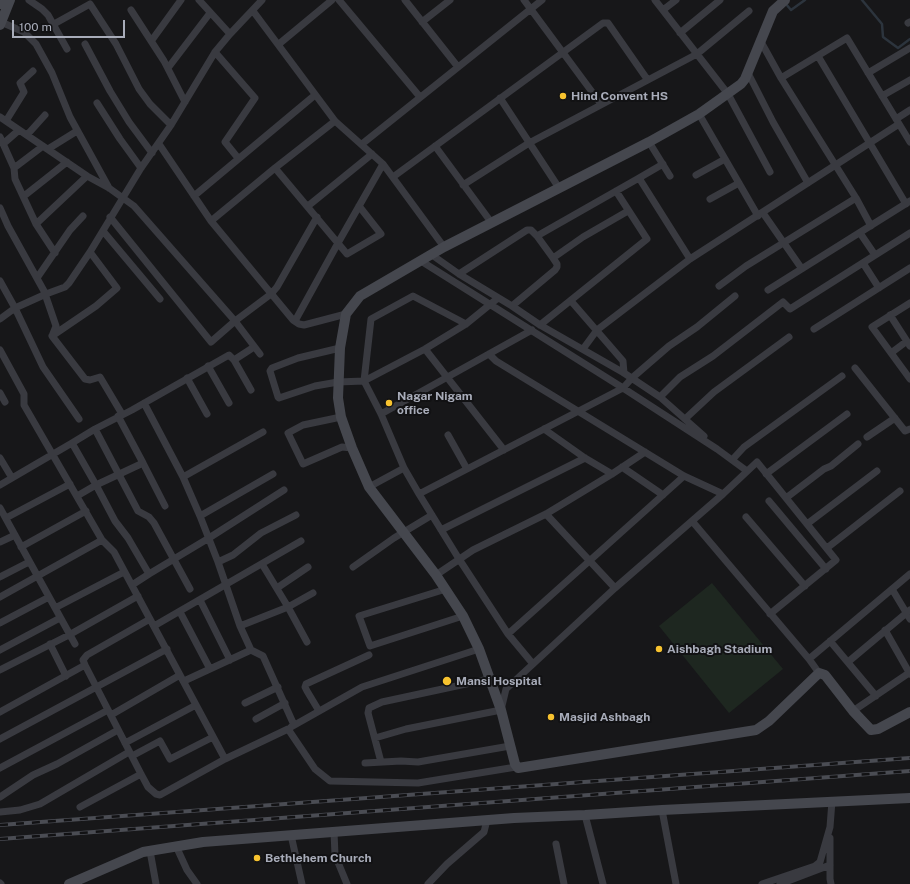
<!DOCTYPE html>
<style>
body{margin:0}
#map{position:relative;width:910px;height:884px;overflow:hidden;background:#171719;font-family:"Public Sans",sans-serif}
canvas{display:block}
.scale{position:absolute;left:12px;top:20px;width:113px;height:18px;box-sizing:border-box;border:2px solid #a8acb9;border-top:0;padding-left:5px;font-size:12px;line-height:14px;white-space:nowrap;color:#a8acb9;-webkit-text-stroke:3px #121214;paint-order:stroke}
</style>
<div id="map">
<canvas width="910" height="884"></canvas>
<div class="scale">100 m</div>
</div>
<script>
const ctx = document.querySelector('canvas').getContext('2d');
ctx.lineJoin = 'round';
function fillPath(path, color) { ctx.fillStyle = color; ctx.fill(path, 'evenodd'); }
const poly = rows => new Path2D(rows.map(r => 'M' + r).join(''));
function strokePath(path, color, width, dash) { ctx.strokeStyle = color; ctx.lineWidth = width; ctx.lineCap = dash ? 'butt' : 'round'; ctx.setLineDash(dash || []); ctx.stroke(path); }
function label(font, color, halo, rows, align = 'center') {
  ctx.font = font + ' "Public Sans",sans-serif'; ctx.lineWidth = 4; ctx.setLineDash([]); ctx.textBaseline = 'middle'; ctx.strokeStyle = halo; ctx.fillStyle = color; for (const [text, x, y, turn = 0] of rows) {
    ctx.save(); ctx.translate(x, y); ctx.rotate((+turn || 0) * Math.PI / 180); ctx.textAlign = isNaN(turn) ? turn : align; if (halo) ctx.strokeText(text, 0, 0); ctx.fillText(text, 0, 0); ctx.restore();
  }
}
fillPath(poly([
 [712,583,783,669,729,713,659,626]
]), '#1e2720');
strokePath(poly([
 [862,0,882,24,883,37,898,48,910,39],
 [786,4,791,10,805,0]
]), '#2c343d', 2.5);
strokePath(poly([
 [29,0,42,9,48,15,67,49],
 [199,0,230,34],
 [339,0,420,97],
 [405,0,458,67],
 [524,0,601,104],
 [655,0,728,94,770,172],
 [131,10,164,61,185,102],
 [663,10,676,0],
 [253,11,335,121,383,164,444,247],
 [1,22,24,32,36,44,52,73,70,117,109,188],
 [422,22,450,0],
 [908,23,910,22],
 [54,24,90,4,116,44,139,89,150,104,171,125],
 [680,33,720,0],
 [152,40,181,0],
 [760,40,781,78,856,198,871,226],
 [85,44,110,91,129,122,152,153],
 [279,44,332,0],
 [215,52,255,98,225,142,238,158],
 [818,56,906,204],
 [168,68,210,13],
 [748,73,773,122,808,183],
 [868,73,910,48],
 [781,78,847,38,910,142],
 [882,96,910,80],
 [500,98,559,188],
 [97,103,120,139,141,168],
 [699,114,758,216],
 [0,117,87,176,109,188,134,206,235,321,260,354],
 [896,119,910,110],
 [6,121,24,92,20,83,33,71],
 [27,135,45,115],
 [0,137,14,168,15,179,36,224,55,253],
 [649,142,670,176],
 [3,144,19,130],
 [159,144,211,221,293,320,299,324,304,325,346,314],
 [362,144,542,0],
 [435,146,491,222],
 [48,149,77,131],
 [14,168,43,146],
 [275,168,347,254,381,234,359,206],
 [696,175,725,159],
 [393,177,603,23,608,23,647,79],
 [639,178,663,164],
 [463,185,529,143,697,54,749,11],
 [24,196,67,162],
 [194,196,315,95],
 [710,199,739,183],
 [308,206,372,154],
 [0,208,8,226,44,291,56,326,52,336,85,379,90,380,100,377,122,414],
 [763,213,802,269],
 [110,217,211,342,235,321,271,294,277,287,317,217],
 [211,221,275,168,335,121],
 [36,224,87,176],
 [103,231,160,299],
 [860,233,875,255],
 [432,255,459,274,512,306,540,325,624,373,660,397,704,436],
 [553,258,583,237,628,211],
 [421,261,623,388,717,449,747,471],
 [863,263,879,288],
 [459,274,527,230,531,230,537,236,639,178,690,259],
 [37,278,70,230,83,216],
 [0,281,15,308,43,367,79,419],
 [719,286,746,266,856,198],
 [768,290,910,201],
 [571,301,623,361,624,373],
 [910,303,872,327,910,379],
 [512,306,555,270,557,267,557,264,553,258,537,236],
 [890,315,910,346],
 [0,319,15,308,46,294,65,287,69,283,90,252,141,168,171,125,215,52,230,34,262,0],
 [295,321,338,243,383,164],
 [466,324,413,296,371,319,364,381,381,414,404,468,419,494,459,559,508,634,533,664],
 [540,325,647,239,616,191],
 [814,329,910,268],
 [52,336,96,306,117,288,90,252],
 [340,348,298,358,272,368,270,371,278,397,279,398,315,386,338,382,364,381,425,349,466,324,498,298],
 [425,349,504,450],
 [583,349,597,330,690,259,899,124],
 [0,350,24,394,24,405,102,540,114,552,225,759],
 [891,353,907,341],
 [489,354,496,361,684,476,723,494],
 [234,360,254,347],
 [208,366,229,403],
 [855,368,905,431,910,429],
 [187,378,207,414],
 [0,393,5,402],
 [660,397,680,377,713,356,783,302,790,309,910,233],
 [144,403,183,477,200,516,218,562,240,626,251,650,263,656,294,725],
 [381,414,532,330],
 [341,417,303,425,288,433,303,464,342,447,352,448],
 [685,419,714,392,789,337],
 [95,429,138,511,149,517,154,523,190,589],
 [544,429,585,458,612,474],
 [448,435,467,469],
 [867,437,895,418],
 [72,443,96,485,115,521,128,538,149,574,132,585],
 [0,458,12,478],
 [732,460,744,447,842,376],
 [143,463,165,506],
 [622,467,663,495],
 [766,474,847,414],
 [183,477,263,432],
 [0,485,72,443,95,429,132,410,229,355,234,360,251,390],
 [369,487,404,468],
 [419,494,623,388,632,378,669,346,697,327,735,296],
 [77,496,96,485,143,463,118,416],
 [786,498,824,469,831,466,858,444],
 [769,501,826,569],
 [0,508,75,644],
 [546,514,615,588],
 [200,516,273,474],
 [746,517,805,586],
 [6,518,70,484],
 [692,521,809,659,819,673],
 [807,524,877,471],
 [441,530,585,458],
 [0,542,15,535],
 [21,547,86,511],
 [827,548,900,491],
 [218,562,233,555,261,533,296,515],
 [262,564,288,607,307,642],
 [353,567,394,538,432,515],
 [149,574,209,538,284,490],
 [436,575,473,550,546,514,612,474,645,452],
 [0,577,29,562],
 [277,588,308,567],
 [446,589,359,616,370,646,463,616],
 [892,589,910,619],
 [0,597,102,540],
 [200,600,230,660],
 [55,608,124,572],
 [180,612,210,669],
 [150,619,87,655,83,660,85,665,141,774,148,787,156,794,160,795,225,759,288,729,315,769,330,781,418,783,516,767],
 [0,623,49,597],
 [154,626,301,541],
 [240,626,288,607,313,593],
 [885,630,910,674],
 [508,634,684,476],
 [830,641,876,696],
 [50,644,66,676],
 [0,650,60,618],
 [809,659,910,574],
 [848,662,910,610],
 [0,670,69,635,138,596],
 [184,681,251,650],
 [245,703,278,687],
 [319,711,307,691,305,687,306,684,369,655],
 [853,711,909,673],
 [0,712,85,665],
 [111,715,180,675],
 [256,719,285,703],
 [291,727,362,687,479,649],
 [375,738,406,729,501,710,506,689,615,588,723,494,757,462,836,560,770,614],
 [0,739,167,649],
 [125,743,196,705],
 [132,756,160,741,170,759,213,737],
 [381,762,368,713,369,708,382,702,489,679],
 [365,763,401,761,418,762,510,746],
 [0,768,108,710],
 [0,797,33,775,57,764,118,730],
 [80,807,141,774],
 [662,810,676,884],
 [0,812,20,810,40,804,129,752],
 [585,815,603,884],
 [334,832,335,855,347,884],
 [291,835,302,884],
 [830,838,830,879,831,884],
 [556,844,564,884],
 [176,846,187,870,197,884],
 [150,851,156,884],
 [0,883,1,884],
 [428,884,447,864,484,832,487,820],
 [762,884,815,866,820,862,830,827,832,801],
 [780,884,830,865]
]), '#393a40', 7);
strokePath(poly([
 [785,0,773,11,745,79,741,84,699,114,649,142,444,247,360,296,346,314,340,348,338,398,341,417,352,448,369,487,436,575,463,616,479,649,501,710,515,764,518,768,756,730,769,721,819,673,825,675,853,711,871,730,878,729,910,712],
 [0,4,1,0],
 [0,25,10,0],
 [69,884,143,852,203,842,514,818,585,815,662,810,910,798]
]), '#45474e', 10);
const rail = poly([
 [0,825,910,758],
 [0,839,910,771]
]);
strokePath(rail, '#4a4c53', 4);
strokePath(rail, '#121214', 2.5, [8]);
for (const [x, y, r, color] of [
 [563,96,4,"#f8c32f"],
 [389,403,4,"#f8c32f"],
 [659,649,4,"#f8c32f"],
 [447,681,5,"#f8c32f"],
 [551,717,4,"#f8c32f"],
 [257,858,4,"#f8c32f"]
]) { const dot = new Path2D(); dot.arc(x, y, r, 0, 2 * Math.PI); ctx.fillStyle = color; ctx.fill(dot); strokePath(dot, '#121214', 1.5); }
label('bold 12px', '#a8acb9', '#121214', [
 ["Hind Convent HS",571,96],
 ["Nagar Nigam",397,396],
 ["office",397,410],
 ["Aishbagh Stadium",667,649],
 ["Mansi Hospital",456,681],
 ["Masjid Ashbagh",559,717],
 ["Bethlehem Church",265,858]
], 'left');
</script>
